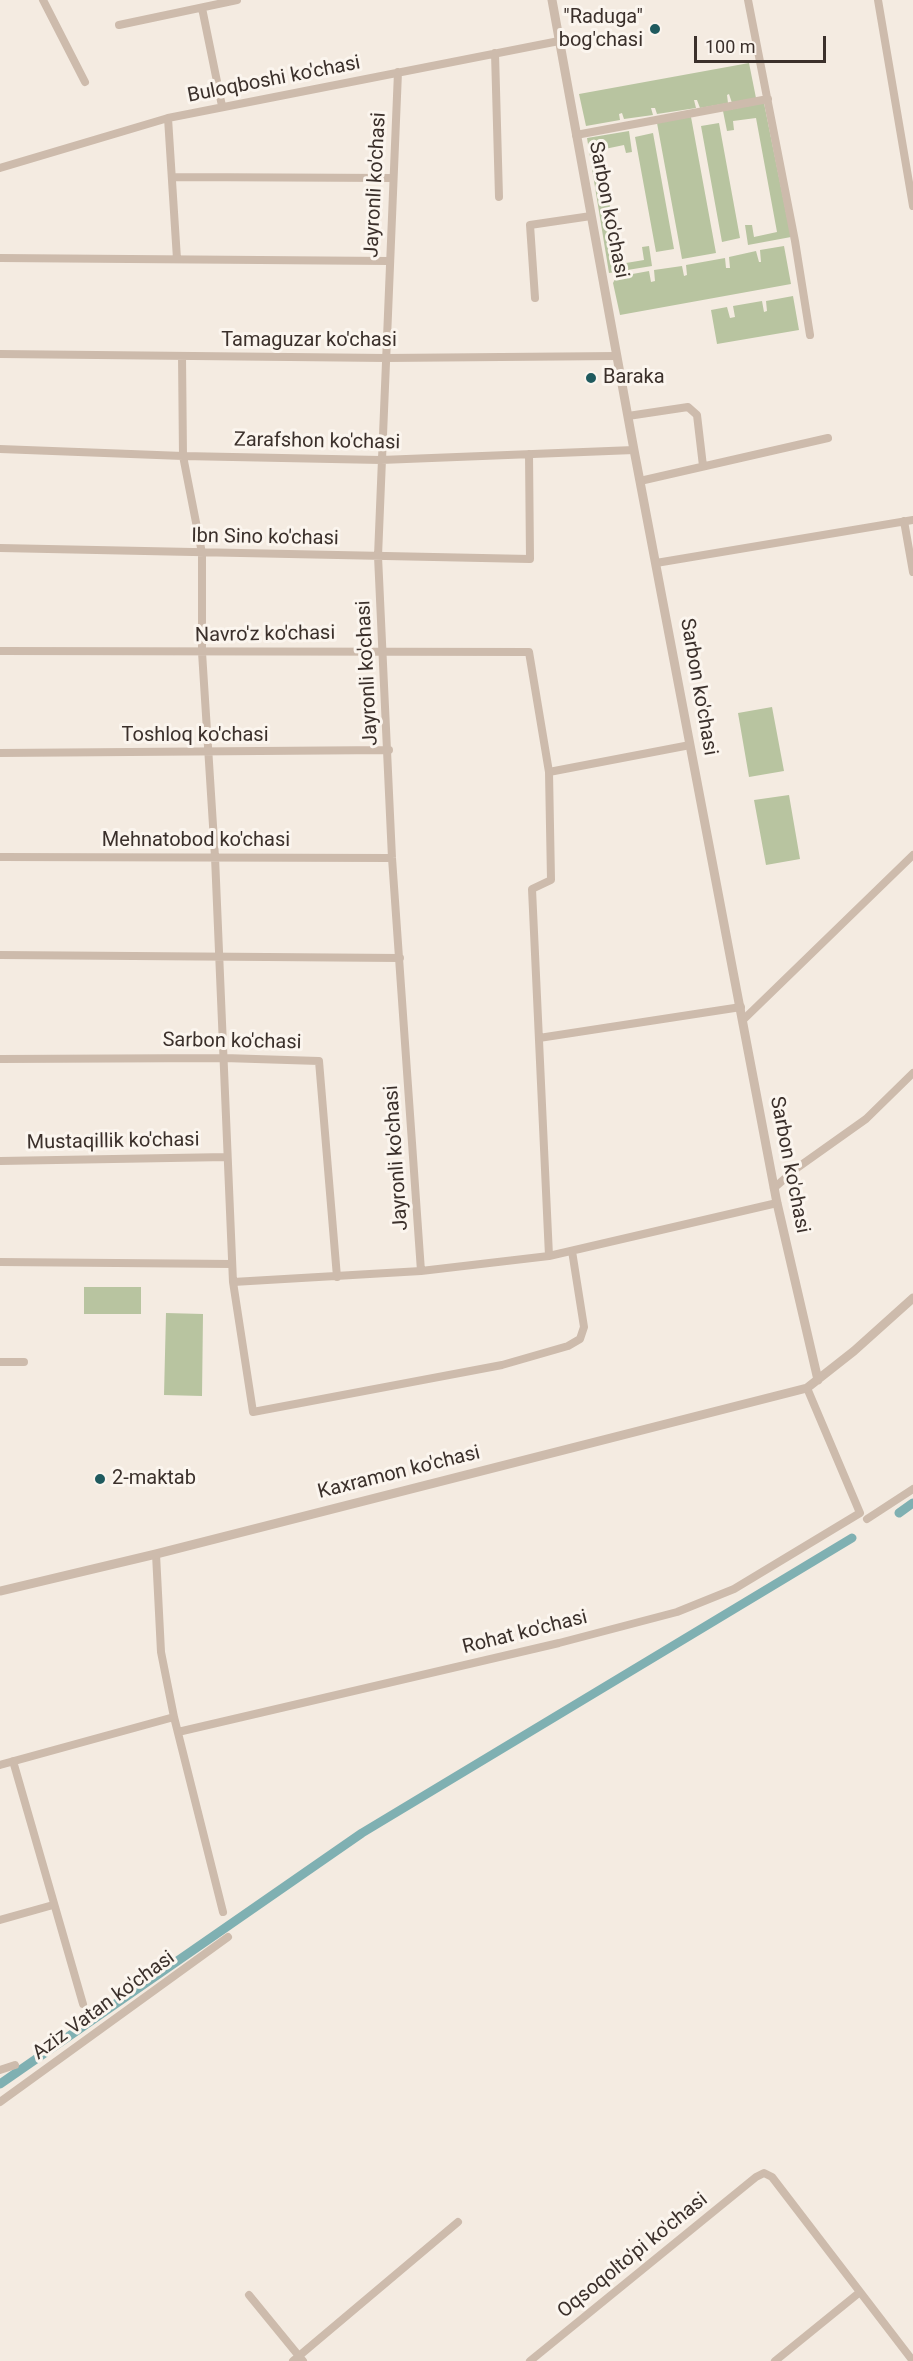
<!DOCTYPE html>
<style>
body{margin:0}
#map{position:relative;width:913px;height:2361px;overflow:hidden;background:#f4ebe1;font-family:Roboto,sans-serif}
canvas{display:block}
.scale{position:absolute;left:694px;top:36px;width:132px;height:27px;box-sizing:border-box;border:3px solid #3b302b;border-top:0;padding-left:8px;font-size:18px;line-height:21px;white-space:nowrap;color:#3b302b;-webkit-text-stroke:4px #fbf5ee;paint-order:stroke}
</style>
<div id="map">
<canvas width="913" height="2361"></canvas>
<div class="scale">100 m</div>
</div>
<script>
const ctx = document.querySelector('canvas').getContext('2d');
ctx.lineJoin = 'round';
function fillPath(path, color) { ctx.fillStyle = color; ctx.fill(path, 'evenodd'); }
const poly = rows => new Path2D(rows.map(r => 'M' + r).join(''));
function strokePath(path, color, width, dash) { ctx.strokeStyle = color; ctx.lineWidth = width; ctx.lineCap = dash ? 'butt' : 'round'; ctx.setLineDash(dash || []); ctx.stroke(path); }
function label(font, color, halo, rows, align = 'center') {
  ctx.font = font + ' Roboto,sans-serif'; ctx.lineWidth = 6; ctx.setLineDash([]); ctx.textBaseline = 'middle'; ctx.strokeStyle = halo; ctx.fillStyle = color; for (const [text, x, y, turn = 0] of rows) {
    ctx.save(); ctx.translate(x, y); ctx.rotate((+turn || 0) * Math.PI / 180); ctx.textAlign = isNaN(turn) ? turn : align; if (halo) ctx.strokeText(text, 0, 0); ctx.fillText(text, 0, 0); ctx.restore();
  }
}
fillPath(poly([
 [749,63,756,98,732,103,729,94,727,95,728,103,700,108,697,100,694,100,696,108,657,114,655,108,651,108,653,115,624,119,622,113,619,114,620,120,586,126,579,94],
 [764,103,791,237,748,245,745,225,752,225,754,237,777,232,756,118,733,121,734,130,727,131,723,111],
 [691,117,716,253,682,259,657,123],
 [719,123,740,238,722,242,701,126],
 [629,131,632,152,626,153,624,145,600,150,620,264,644,260,642,247,649,246,652,266,609,273,587,138],
 [653,133,674,249,656,252,635,137],
 [784,246,791,284,620,315,613,283,616,277,649,271,651,282,655,281,654,270,682,266,684,276,687,275,686,265,725,258,726,268,730,268,729,257,756,251,759,262,761,262,760,250],
 [793,296,799,330,717,344,711,310,727,307,730,318,735,317,733,306,762,301,764,312,767,311,766,301],
 [772,707,784,771,749,777,738,713],
 [789,795,800,859,766,865,754,800],
 [84,1287,141,1287,141,1314,84,1314],
 [166,1313,203,1314,202,1396,164,1395]
]), '#b8c4a0');
strokePath(poly([
 [899,1513,913,1503],
 [0,2084,362,1833,852,1538]
]), '#7fb0b2', 9);
strokePath(poly([
 [43,0,85,82],
 [748,0,795,241,810,335],
 [878,0,913,206],
 [202,8,222,106],
 [119,25,237,0],
 [495,53,499,197],
 [398,72,378,556,392,858,421,1271],
 [168,118,177,259],
 [576,135,768,99],
 [0,168,168,118,559,41],
 [172,177,393,178],
 [0,258,389,261],
 [535,298,530,225,591,216],
 [0,354,386,358,617,356],
 [182,356,183,456,202,553,202,652,215,857,233,1282,253,1412,502,1365,568,1346,580,1339,584,1327,572,1251],
 [628,416,688,407,697,415,703,466],
 [0,449,183,456,381,460,634,450],
 [640,481,828,438],
 [904,521,913,572],
 [0,548,530,559,529,454],
 [656,563,913,520],
 [0,651,529,652,549,772,551,880,532,889,549,1256],
 [0,753,389,750],
 [549,772,690,745],
 [0,857,392,858],
 [0,955,400,958],
 [743,1020,913,855],
 [539,1038,741,1007],
 [0,1059,224,1058,319,1061,337,1277],
 [0,1161,227,1157],
 [774,1188,797,1168,866,1119,913,1073],
 [0,1262,232,1264],
 [233,1282,421,1271,549,1256,777,1203],
 [0,1362,24,1362],
 [867,1519,913,1489],
 [156,1554,161,1652,174,1717,223,1912],
 [178,1732,559,1643,677,1612,734,1589,860,1513,807,1388],
 [13,1761,83,2004],
 [0,1765,174,1717],
 [0,1920,53,1905],
 [0,2070,15,2065],
 [0,2102,228,1937],
 [249,2295,303,2361],
 [293,2361,458,2222],
 [530,2361,756,2177,764,2173,772,2177,913,2361],
 [775,2361,860,2292]
]), '#cdbbac', 8);
strokePath(poly([
 [552,0,634,450,777,1203,818,1380],
 [0,1591,156,1554,807,1388,854,1351,913,1298]
]), '#cdbbac', 9);
for (const [x, y, r, color] of [
 [655,29,6,"#1f5a5e"],
 [591,378,6,"#1f5a5e"],
 [100,1479,6,"#1f5a5e"]
]) { const dot = new Path2D(); dot.arc(x, y, r, 0, 2 * Math.PI); ctx.fillStyle = color; ctx.fill(dot); strokePath(dot, '#fbf5ee', 2); }
label('20px', '#3b302b', '#fbf5ee', [
 ["\"Raduga\"",643,18,"right"],
 ["bog'chasi",643,41,"right"],
 ["Baraka",603,378],
 ["2-maktab",112,1479]
], 'left');
label('20px', '#3b302b', '#fbf5ee', [
 ["Buloqboshi ko'chasi",274,80,-11],
 ["Jayronli ko'chasi",376,185,-87],
 ["Sarbon ko'chasi",608,210,79],
 ["Tamaguzar ko'chasi",309,341],
 ["Zarafshon ko'chasi",317,442,1],
 ["Ibn Sino ko'chasi",265,538,1],
 ["Navro'z ko'chasi",265,635,-1],
 ["Jayronli ko'chasi",368,673,-93],
 ["Sarbon ko'chasi",698,687,80],
 ["Toshloq ko'chasi",195,736],
 ["Mehnatobod ko'chasi",196,841],
 ["Sarbon ko'chasi",232,1042,1],
 ["Mustaqillik ko'chasi",113,1142,-1],
 ["Jayronli ko'chasi",397,1158,-94],
 ["Sarbon ko'chasi",789,1165,79],
 ["Kaxramon ko'chasi",399,1473,-14],
 ["Rohat ko'chasi",525,1633,-14],
 ["Aziz Vatan ko'chasi",104,2006,-36],
 ["Oqsoqolto'pi ko'chasi",633,2256,-39]
]);
</script>
